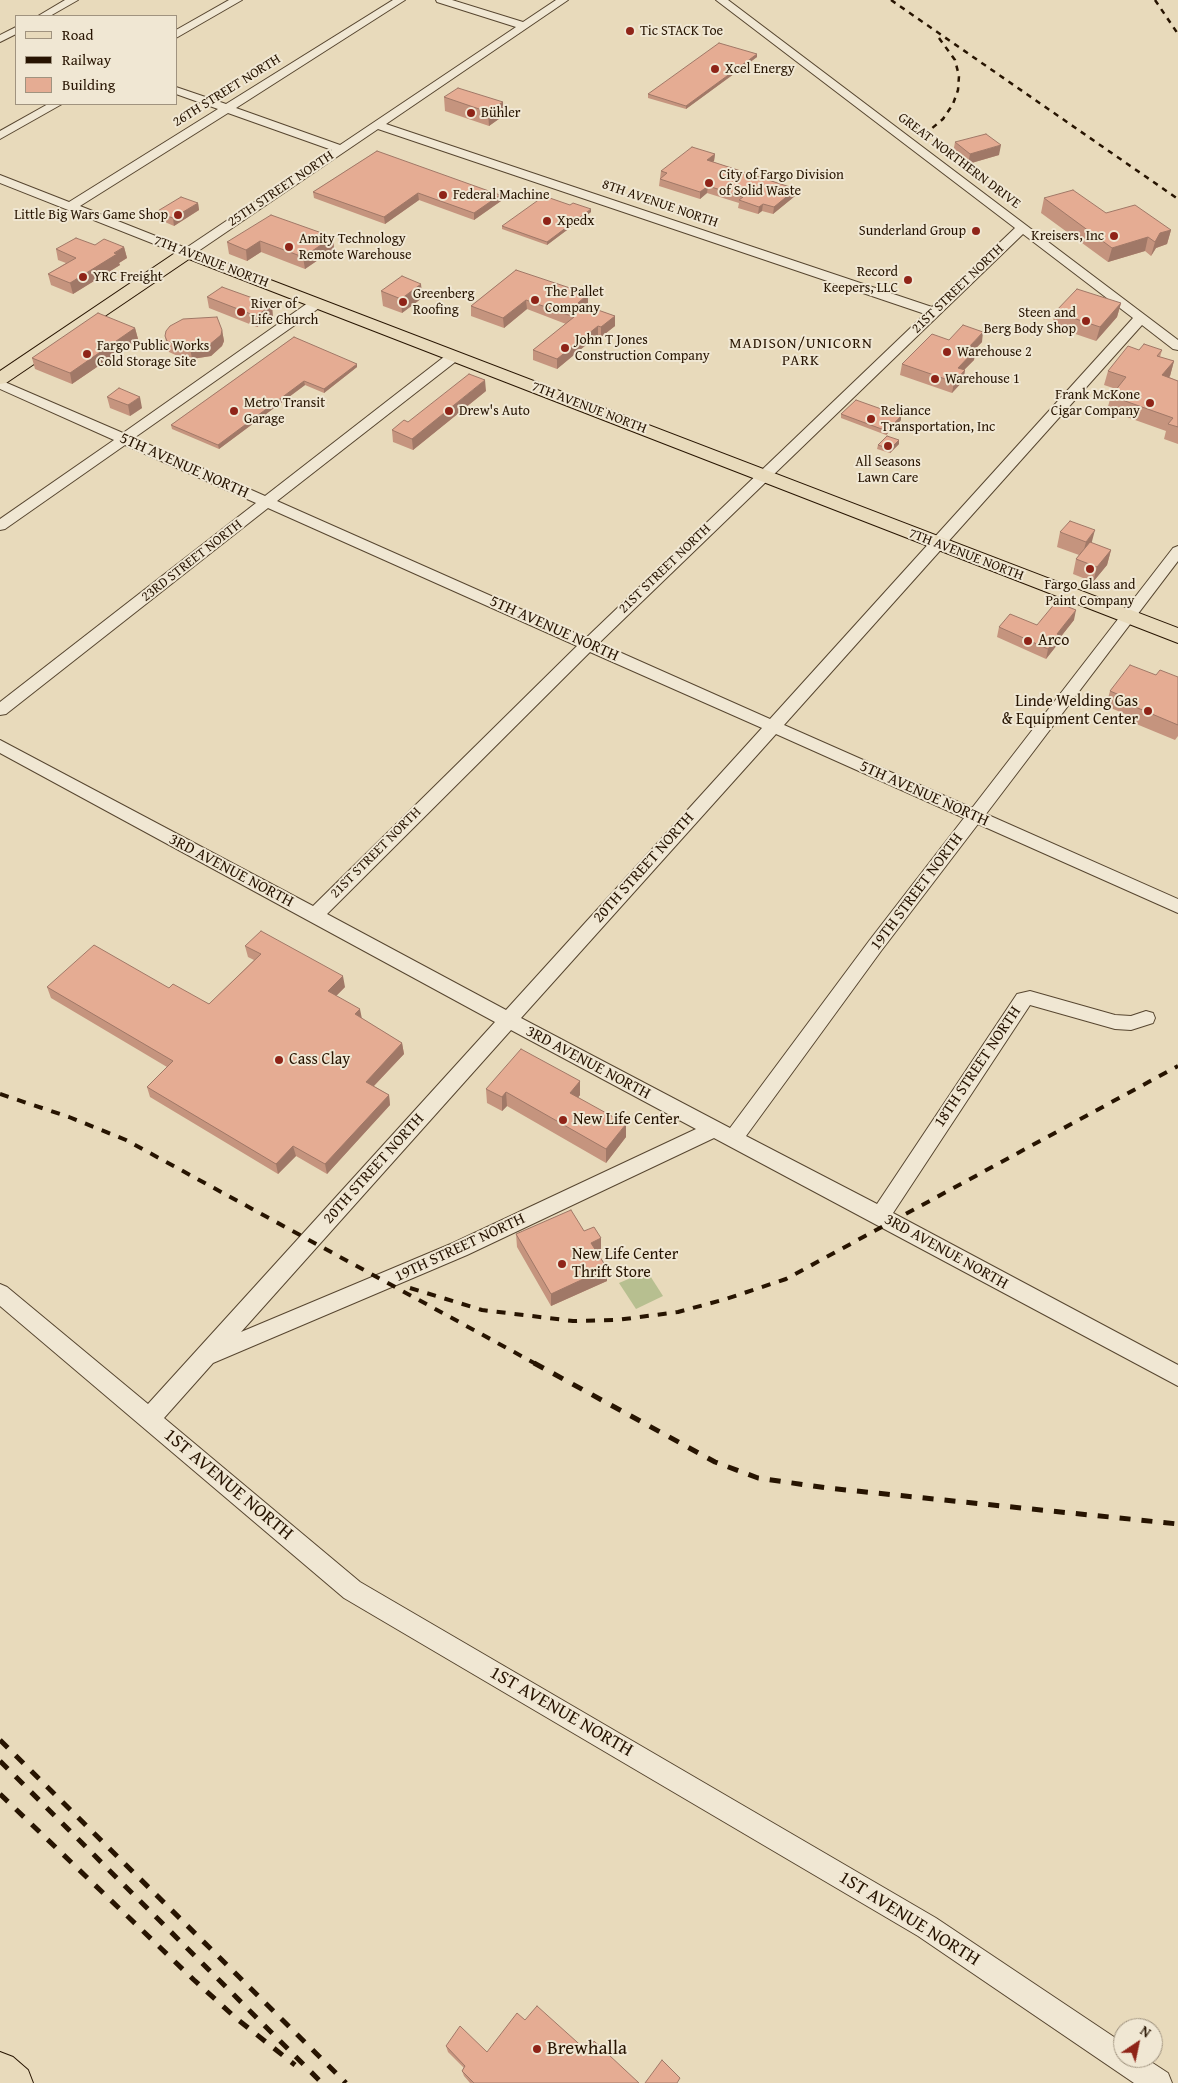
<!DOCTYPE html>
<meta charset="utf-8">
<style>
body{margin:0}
#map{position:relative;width:1178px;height:2083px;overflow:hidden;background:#e8dabb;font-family:"Gentium Book Plus",serif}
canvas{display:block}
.legend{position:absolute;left:15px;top:15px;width:162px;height:90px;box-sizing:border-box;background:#f0e7d3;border:1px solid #a0937f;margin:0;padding:6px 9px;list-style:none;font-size:15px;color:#271401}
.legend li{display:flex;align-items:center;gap:10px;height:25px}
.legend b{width:25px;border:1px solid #a0937f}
.north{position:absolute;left:1113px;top:2018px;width:50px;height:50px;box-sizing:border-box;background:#f0e7d3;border:1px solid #a0937f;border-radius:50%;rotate:34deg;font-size:14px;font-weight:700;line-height:20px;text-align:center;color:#271401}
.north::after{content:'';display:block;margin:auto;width:18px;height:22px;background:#8f2418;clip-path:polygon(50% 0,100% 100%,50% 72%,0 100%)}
</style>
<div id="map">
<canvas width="1178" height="2083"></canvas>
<ul class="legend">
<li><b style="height:6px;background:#e8dabb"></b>Road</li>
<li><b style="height:6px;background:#271401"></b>Railway</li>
<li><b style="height:14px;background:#e5ac93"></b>Building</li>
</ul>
<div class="north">N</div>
</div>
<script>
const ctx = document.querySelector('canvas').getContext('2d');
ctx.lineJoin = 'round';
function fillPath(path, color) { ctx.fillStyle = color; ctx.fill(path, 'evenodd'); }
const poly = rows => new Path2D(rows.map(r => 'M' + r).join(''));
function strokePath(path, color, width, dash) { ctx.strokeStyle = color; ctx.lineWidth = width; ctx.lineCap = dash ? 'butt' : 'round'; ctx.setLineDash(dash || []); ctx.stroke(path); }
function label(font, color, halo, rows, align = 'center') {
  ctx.font = font + ' "Gentium Book Plus",serif'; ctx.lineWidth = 4; ctx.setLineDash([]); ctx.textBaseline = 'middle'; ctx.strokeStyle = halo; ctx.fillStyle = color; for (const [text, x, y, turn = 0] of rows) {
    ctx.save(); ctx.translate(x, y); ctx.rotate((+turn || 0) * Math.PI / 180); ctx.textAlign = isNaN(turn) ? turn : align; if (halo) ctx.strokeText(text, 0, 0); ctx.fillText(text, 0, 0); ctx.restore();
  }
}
fillPath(poly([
 [647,1271,663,1296,636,1309,619,1283]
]), '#b7bf90');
const minor = poly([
 [65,0,78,0,50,16,38,16,65,0],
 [229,0,242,0,176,38,176,30,229,0],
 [393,0,405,0,236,108,340,145,516,27,437,2,436,0,452,0,523,22,556,0,568,0,386,124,932,307,1015,228,716,0,728,0,1178,340,1178,350,1173,349,1142,325,784,725,972,808,1173,548,1178,546,1178,561,986,814,1178,899,1178,913,978,824,881,951,746,1136,877,1204,1017,994,1030,991,1115,1015,1131,1016,1146,1011,1153,1013,1155,1018,1153,1023,1131,1030,1115,1029,1030,1005,893,1213,1178,1365,1178,1386,714,1138,467,1255,213,1363,164,1418,360,1582,936,1918,1123,2043,1123,2058,1145,2058,1168,2073,1172,2083,1134,2083,918,1936,344,1598,0,1306,0,1284,7,1287,148,1404,495,1022,0,753,0,740,313,906,577,646,268,508,6,714,0,715,0,702,256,503,125,445,5,529,0,530,0,519,114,440,0,389,0,380,123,433,312,300,322,300,323,303,322,306,134,438,265,496,449,353,459,353,461,356,459,359,277,501,586,638,925,314,378,129,191,256,187,257,0,183,0,175,69,202,218,109,176,94,176,87,226,104,393,0],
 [228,113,332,150,186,248,80,206,228,113],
 [1023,234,1133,318,770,719,599,643,1023,234],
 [590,652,762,728,506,1010,327,914,590,652],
 [776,734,964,818,869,941,730,1128,521,1018,776,734],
 [511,1030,696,1129,453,1243,241,1332,511,1030],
 [16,27,16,34,0,42,0,35,16,27],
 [48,104,62,104,0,139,0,131,48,104]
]);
const major = poly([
 [187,248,1178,628,1178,643,189,259,6,383,0,384,0,371,181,249,187,248],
 [0,2052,13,2057,28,2070,33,2083,0,2083,0,2052]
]);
strokePath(minor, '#574630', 2);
strokePath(major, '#271401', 2);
fillPath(minor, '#f0e7d3');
fillPath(major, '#e8dabb');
strokePath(poly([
 [891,0,1178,199],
 [1155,0,1178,34],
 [924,135,943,119,953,104,958,90,959,76,955,60,939,38]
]), '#271401', 2.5, [5.5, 5.5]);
strokePath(poly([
 [0,1094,69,1117,126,1140,536,1364],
 [410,1288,482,1310,573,1321,617,1320,678,1312,726,1299,786,1279,1178,1066]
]), '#271401', 4, [9, 9]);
strokePath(poly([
 [534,1363,715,1462,758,1478,827,1488,1178,1524],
 [0,1740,346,2083],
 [0,1761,322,2083],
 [0,1794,194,1980,237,2019,295,2065]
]), '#271401', 5, [11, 11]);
fillPath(poly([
 [757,54,757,57,686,109,648,98,648,94],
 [444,97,503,102,503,116,489,126,445,111],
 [955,142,999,155,968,164,953,153],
 [377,151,501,201,474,220,419,200,385,224,314,198,313,192],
 [715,154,714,161,713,162,796,189,795,196,773,214,762,211,758,214,738,208,739,203,707,193,700,199,659,186,661,171],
 [1044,198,1171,230,1167,244,1156,248,1151,256,1145,251,1108,262,1041,213],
 [198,203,199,210,174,226,158,219,156,212],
 [591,212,547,245,502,229,502,226],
 [333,237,334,249,305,269,261,252,247,261,229,254,227,242],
 [95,245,124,247,127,258,119,263,120,265,73,294,51,285,48,274,66,263,58,260,56,249],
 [516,270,588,304,586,306,615,316,615,326,601,337,598,335,557,369,533,360,533,350,566,324,527,309,504,328,471,316,471,306],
 [421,284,422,298,402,313,383,306,381,291],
 [207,297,273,316,257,327,209,308],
 [1121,303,1117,317,1096,341,1052,326,1055,312],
 [135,328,138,339,72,384,35,369,32,358],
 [222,330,224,341,222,346,211,356,192,359,182,358,169,352,167,347,165,336],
 [294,337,357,367,324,393,305,385,219,449,172,429,171,425],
 [949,340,982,342,975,349,974,360,964,370,965,370,963,381,952,393,900,375,902,364],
 [1139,350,1162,350,1160,357,1174,361,1170,376,1169,377,1178,381,1178,444,1164,439,1166,431,1107,410,1111,396,1116,389,1104,385,1108,371],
 [486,391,413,450,393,442,392,430,408,422],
 [107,397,142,408,130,416,110,408],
 [841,414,901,420,886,435,841,418],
 [899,444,890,453,877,449,878,445],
 [1060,532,1111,550,1107,565,1093,582,1073,574,1076,559,1079,555,1057,547],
 [1074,620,1059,639,1057,645,1046,659,997,637,999,627,1037,625],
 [1156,675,1178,677,1178,736,1175,740,1129,721,1130,716,1106,706,1110,691],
 [245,946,345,987,336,996,361,1018,402,1043,404,1054,374,1086,389,1095,390,1105,327,1174,296,1156,278,1174,150,1097,147,1087,167,1067,51,998,47,987,169,988,209,1004,254,960,248,957],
 [580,1081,580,1095,578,1097,626,1137,606,1163,507,1106,502,1111,487,1103,486,1089],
 [584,1231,601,1238,601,1251,597,1253,607,1268,607,1281,551,1306,517,1247,516,1234],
 [525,2020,587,2051,639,2083,470,2083,464,2076,462,2071,464,2068,448,2052,446,2046,487,2052]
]), '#c5947e');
fillPath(poly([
 [757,54,757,57,686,109,686,106],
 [503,102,503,116,489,126,488,112],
 [1001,145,999,155,968,164,970,154],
 [715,154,714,161,706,167,707,160],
 [708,186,707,193,700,199,700,192],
 [796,189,795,196,773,214,774,207],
 [418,193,419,200,385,224,384,217],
 [500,195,501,201,474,220,474,213],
 [198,203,199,210,174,226,173,218],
 [763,204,762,211,758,214,759,207],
 [591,209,591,212,547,245,547,242],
 [1171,230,1167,244,1156,248,1151,256,1155,242,1160,233],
 [333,237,334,249,305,269,303,257],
 [1148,237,1145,251,1108,262,1112,248],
 [260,241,261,252,247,261,246,250],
 [124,247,127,258,119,263,120,265,73,294,70,283],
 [421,284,422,298,402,313,401,299],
 [588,294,588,304,578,312,578,303],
 [526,300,527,309,504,328,503,318],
 [1121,303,1117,317,1096,341,1100,327],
 [272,305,273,316,257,327,256,316],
 [615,316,615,326,601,337,601,327],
 [598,326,598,335,557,369,557,359],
 [135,328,138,339,72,384,70,373],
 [222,330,224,341,222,346,211,356,192,359,190,348],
 [983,332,982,342,967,357,969,347],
 [976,349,974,360,956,378,958,368],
 [1174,361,1170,376,1158,390,1162,375],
 [357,364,357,367,324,393,324,389],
 [965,370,963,381,952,393,954,382],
 [485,380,486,391,413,450,412,439],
 [304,381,305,385,219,449,218,445],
 [140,397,142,408,130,416,128,405],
 [901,416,901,420,886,435,887,431],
 [899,440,899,444,890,453,890,449],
 [1095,530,1091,545,1082,557,1086,542],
 [1111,550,1107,565,1093,582,1097,567],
 [1076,610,1074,620,1059,639,1057,645,1046,659,1048,649,1057,634],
 [343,976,345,987,330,1002,328,991],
 [360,1009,362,1019,355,1014],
 [402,1043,404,1054,368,1092,366,1082],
 [580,1081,580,1095,571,1107,570,1093],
 [506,1092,507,1106,502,1111,502,1097],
 [389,1095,390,1105,327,1174,325,1164],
 [626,1124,626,1137,606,1163,606,1149],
 [293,1146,296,1156,278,1174,276,1164],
 [601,1238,601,1251,591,1256,591,1243],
 [607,1268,607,1281,551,1306,551,1294]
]), '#a07867');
const building = poly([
 [719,43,757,54,686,106,648,94,719,43],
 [458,88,503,102,488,112,444,97,458,88],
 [986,134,1001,145,970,154,955,142,986,134],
 [692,147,715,154,707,160,796,189,774,207,763,204,759,207,739,200,743,197,708,186,700,192,660,179,667,173,661,171,692,147],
 [377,151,500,195,474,213,418,193,384,217,313,192,377,151],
 [1073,190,1106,213,1135,205,1171,230,1160,233,1155,242,1148,237,1112,248,1044,198,1073,190],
 [544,196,570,205,573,203,591,209,547,242,502,226,544,196],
 [181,197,198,203,173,218,156,212,181,197],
 [271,215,333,237,303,257,260,241,246,250,227,242,271,215],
 [76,238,95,245,104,239,124,247,114,253,117,254,70,283,48,274,76,258,56,249,76,238],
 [516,270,588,294,578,303,615,316,601,327,598,326,557,359,533,350,574,317,526,300,503,318,471,306,516,270],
 [402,276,421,284,401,299,381,291,402,276],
 [222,287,272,305,256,316,207,297,222,287],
 [1077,289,1121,303,1100,327,1055,312,1077,289],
 [98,313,135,328,70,373,32,358,98,313],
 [217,317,222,330,221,335,209,345,190,348,180,347,167,341,165,336,166,331,170,326,183,319,217,317],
 [963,325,983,332,969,347,976,349,958,368,965,370,954,382,902,364,932,334,949,340,963,325],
 [294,337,357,364,324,389,304,381,218,445,171,425,294,337],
 [1144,344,1162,350,1157,356,1174,361,1162,375,1178,381,1178,427,1168,424,1173,418,1111,396,1126,377,1108,371,1128,346,1139,350,1144,344],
 [469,374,485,380,412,439,392,430,404,420,408,422,469,374],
 [119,388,140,397,128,405,107,397,119,388],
 [856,400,901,416,887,431,841,414,856,400],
 [887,436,899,440,890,449,878,445,887,436],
 [1070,521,1095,530,1086,542,1060,532,1070,521],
 [1090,542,1111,550,1097,567,1076,559,1090,542],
 [1056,602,1076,610,1057,634,1060,635,1048,649,999,627,1010,614,1037,625,1056,602],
 [1130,665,1156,675,1160,670,1178,677,1178,725,1133,706,1136,702,1110,691,1130,665],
 [261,931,343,976,328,991,360,1009,355,1014,402,1043,366,1082,389,1095,325,1164,293,1146,276,1164,147,1087,173,1061,47,987,94,945,169,988,173,984,209,1004,261,954,245,946,261,931],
 [521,1049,580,1081,570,1093,626,1124,606,1149,506,1092,502,1097,486,1089,521,1049],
 [571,1210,584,1231,594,1227,601,1238,591,1243,607,1268,551,1294,516,1234,571,1210],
 [537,2006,587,2051,594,2041,639,2083,474,2083,462,2071,465,2066,446,2046,460,2026,487,2052,517,2013,525,2020,537,2006],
 [662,2060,680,2078,677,2083,645,2083,662,2060]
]);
fillPath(building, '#e5ac93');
strokePath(building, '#a07867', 1);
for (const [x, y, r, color] of [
 [630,31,5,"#8f2418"],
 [715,69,5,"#8f2418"],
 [471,113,5,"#8f2418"],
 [709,183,5,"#8f2418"],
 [443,195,5,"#8f2418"],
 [178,215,5,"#8f2418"],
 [547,221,5,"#8f2418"],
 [976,231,5,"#8f2418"],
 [1114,236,5,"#8f2418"],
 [289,247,5,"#8f2418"],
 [83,277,5,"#8f2418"],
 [908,280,5,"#8f2418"],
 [535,300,5,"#8f2418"],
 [403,302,5,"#8f2418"],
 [241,312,5,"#8f2418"],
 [1086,321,5,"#8f2418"],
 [565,348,5,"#8f2418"],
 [947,352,5,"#8f2418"],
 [87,354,5,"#8f2418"],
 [935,379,5,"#8f2418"],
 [1150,403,5,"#8f2418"],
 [234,411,5,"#8f2418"],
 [449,411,5,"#8f2418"],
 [871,419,5,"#8f2418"],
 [888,446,5,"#8f2418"],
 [1090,569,5,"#8f2418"],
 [1028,641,5,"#8f2418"],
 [1148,711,5,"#8f2418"],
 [279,1060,5,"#8f2418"],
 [563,1120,5,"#8f2418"],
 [562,1264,5,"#8f2418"],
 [537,2049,5,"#8f2418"]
]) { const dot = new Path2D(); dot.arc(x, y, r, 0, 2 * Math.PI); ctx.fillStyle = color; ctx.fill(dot); strokePath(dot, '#f0e7d3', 2); }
label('14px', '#271401', '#f0e7d3', [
 ["Tic STACK Toe",640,31],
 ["Xcel Energy",725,69],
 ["Bühler",481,113],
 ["City of Fargo Division",719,175],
 ["of Solid Waste",719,191],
 ["Federal Machine",453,195],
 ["Little Big Wars Game Shop",168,215,"right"],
 ["Xpedx",557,221],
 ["Sunderland Group",966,231,"right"],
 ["Kreisers, Inc",1104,236,"right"],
 ["Amity Technology",299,239],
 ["Remote Warehouse",299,255],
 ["Record",898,272,"right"],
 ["Keepers, LLC",898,288,"right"],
 ["YRC Freight",93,277],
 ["The Pallet",545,292],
 ["Company",545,308],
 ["Greenberg",413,294],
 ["Roofing",413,310],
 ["River of",251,304],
 ["Life Church",251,320],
 ["Steen and",1076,313,"right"],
 ["Berg Body Shop",1076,329,"right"],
 ["John T Jones",575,340],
 ["Construction Company",575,356],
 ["Fargo Public Works",97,346],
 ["Cold Storage Site",97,362],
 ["Warehouse 2",957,352],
 ["Warehouse 1",945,379],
 ["Frank McKone",1140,395,"right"],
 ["Cigar Company",1140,411,"right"],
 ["Metro Transit",244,403],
 ["Garage",244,419],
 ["Drew's Auto",459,411],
 ["Reliance",881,411],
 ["Transportation, Inc",881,427],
 ["All Seasons",888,462,"center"],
 ["Lawn Care",888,478,"center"],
 ["Fargo Glass and",1090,585,"center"],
 ["Paint Company",1090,601,"center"]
], 'left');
label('14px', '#271401', '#f0e7d3', [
 ["26TH STREET NORTH",227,91,-32],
 ["GREAT NORTHERN DRIVE",959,161,37],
 ["25TH STREET NORTH",281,189,-34],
 ["8TH AVENUE NORTH",660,204,19],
 ["7TH AVENUE NORTH",211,262,21],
 ["21ST STREET NORTH",958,289,-44],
 ["7TH AVENUE NORTH",589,408,21],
 ["7TH AVENUE NORTH",966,555,21],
 ["23RD STREET NORTH",192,561,-38],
 ["21ST STREET NORTH",665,569,-44],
 ["21ST STREET NORTH",376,853,-45]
]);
ctx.letterSpacing = '1px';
label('15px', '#271401', '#f0e7d3', [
 ["MADISON/UNICORN",801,344],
 ["PARK",801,361]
]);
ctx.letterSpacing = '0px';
label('16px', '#271401', '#f0e7d3', [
 ["5TH AVENUE NORTH",184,466,24],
 ["5TH AVENUE NORTH",554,629,24],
 ["5TH AVENUE NORTH",924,794,24],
 ["20TH STREET NORTH",644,868,-48],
 ["3RD AVENUE NORTH",231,871,28],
 ["19TH STREET NORTH",917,892,-53],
 ["3RD AVENUE NORTH",588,1063,28],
 ["18TH STREET NORTH",978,1067,-56],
 ["20TH STREET NORTH",374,1169,-48],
 ["19TH STREET NORTH",460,1248,-25],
 ["3RD AVENUE NORTH",946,1252,29]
]);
label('16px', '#271401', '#f0e7d3', [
 ["Arco",1038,641],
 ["Linde Welding Gas",1138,702,"right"],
 ["& Equipment Center",1138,720,"right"],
 ["Cass Clay",289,1060],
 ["New Life Center",573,1120],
 ["New Life Center",572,1255],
 ["Thrift Store",572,1273]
], 'left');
label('19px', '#271401', '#f0e7d3', [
 ["1ST AVENUE NORTH",228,1485,40],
 ["1ST AVENUE NORTH",561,1712,30],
 ["1ST AVENUE NORTH",909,1919,32]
]);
label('19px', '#271401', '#f0e7d3', [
 ["Brewhalla",547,2049]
], 'left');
</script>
